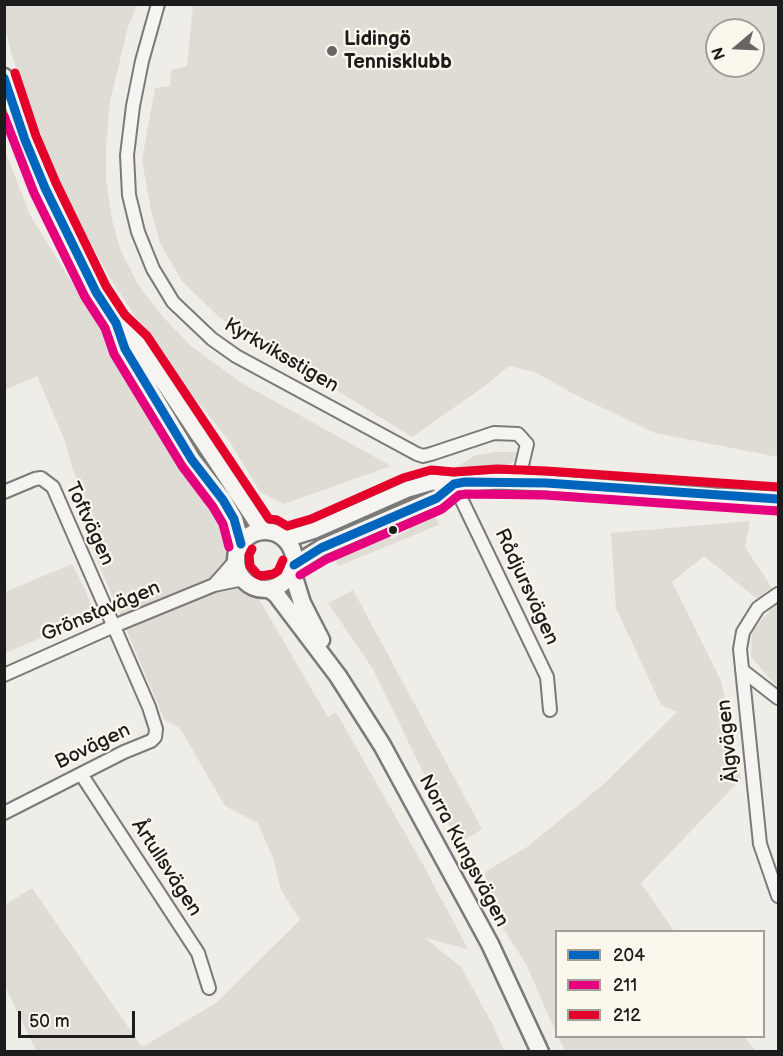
<!DOCTYPE html>
<meta charset="utf-8">
<style>
body{margin:0}
#map{position:relative;width:783px;height:1056px;overflow:hidden;background:#eeede8;font-family:"Balsamiq Sans",sans-serif}
canvas{display:block}
.frame{position:absolute;inset:0;border:6px solid #1c1c1c;pointer-events:none}
.legend{position:absolute;left:555px;top:930px;width:210px;height:108px;box-sizing:border-box;background:#fbf7ec;border:2px solid #a29f99;margin:0;padding:8px 10px;list-style:none;font-size:18px;color:#1c1c1c}
.legend li{display:flex;align-items:center;gap:12px;height:30px}
.legend b{width:30px;border:2px solid #a29f99}
.north{position:absolute;left:705px;top:18px;width:60px;height:60px;box-sizing:border-box;background:#fbf7ec;border:2px solid #a29f99;border-radius:50%;rotate:251deg;font-size:16px;font-weight:700;line-height:24px;text-align:center;color:#1c1c1c}
.north::after{content:'';display:block;margin:auto;width:21px;height:27px;background:#666563;clip-path:polygon(50% 0,100% 100%,50% 72%,0 100%)}
.scale{position:absolute;left:18px;top:1011px;width:117px;height:27px;box-sizing:border-box;border:3px solid #1c1c1c;border-top:0;padding-left:8px;font-size:18px;line-height:21px;white-space:nowrap;color:#1c1c1c;-webkit-text-stroke:4px #fbf7ec;paint-order:stroke}
</style>
<div id="map">
<canvas width="783" height="1056"></canvas>
<div class="frame"></div>
<ul class="legend">
<li><b style="height:8px;background:#0065bd"></b>204</li>
<li><b style="height:8px;background:#e5007d"></b>211</li>
<li><b style="height:8px;background:#e4002b"></b>212</li>
</ul>
<div class="north">N</div>
<div class="scale">50 m</div>
</div>
<script>
const ctx = document.querySelector('canvas').getContext('2d');
ctx.lineJoin = 'round';
function fillPath(path, color) { ctx.fillStyle = color; ctx.fill(path, 'evenodd'); }
const poly = rows => new Path2D(rows.map(r => 'M' + r).join(''));
function strokePath(path, color, width, dash) { ctx.strokeStyle = color; ctx.lineWidth = width; ctx.lineCap = dash ? 'butt' : 'round'; ctx.setLineDash(dash || []); ctx.stroke(path); }
function label(font, color, halo, rows, align = 'center') {
  ctx.font = font + ' "Balsamiq Sans",sans-serif'; ctx.lineWidth = 4.5; ctx.setLineDash([]); ctx.textBaseline = 'middle'; ctx.strokeStyle = halo; ctx.fillStyle = color; for (const [text, x, y, turn = 0] of rows) {
    ctx.save(); ctx.translate(x, y); ctx.rotate((+turn || 0) * Math.PI / 180); ctx.textAlign = isNaN(turn) ? turn : align; if (halo) ctx.strokeText(text, 0, 0); ctx.fillText(text, 0, 0); ctx.restore();
  }
}
fillPath(poly([
 [4,5,137,5,128,27,110,101,106,147,106,180,112,220,121,251,139,286,165,319,190,345,240,382,391,466,284,504,260,492,230,442,164,360,110,278,61,189,12,56,5,27],
 [193,5,778,5,778,457,655,433,572,393,535,372,509,366,482,388,412,437,219,317,182,281,160,243,151,210,142,160,155,88,170,86,171,70,187,66],
 [717,30,753,30,753,66,717,66],
 [4,148,30,215,223,526,231,549,228,560,247,590,257,596,328,717,336,712,422,863,468,949,425,938,461,967,493,1025,504,1051,36,1051,4,984,5,905,32,888,142,1047,216,1003,300,920,281,890,273,858,258,823,225,806,180,728,164,719,84,529,95,520,73,470,64,439,37,376,5,390],
 [495,452,517,452,515,461,503,467,453,469,476,455],
 [430,517,436,517,439,525,338,566,335,559,388,534,391,539,409,530,410,524],
 [750,521,745,547,772,588,757,599,704,556,672,582,721,681,741,779,641,883,674,931,556,932,556,1033,526,964,490,908,485,872,527,847,605,783,677,712,661,705,616,608,611,533],
 [72,564,83,585,95,615,5,653,5,592],
 [353,590,482,829,458,844,373,669,328,603],
 [778,604,778,688,751,657,752,631,772,608],
 [558,1037,745,1037,755,1051,565,1051]
]), '#dfdcd5');
const minor = poly([
 [158,4,142,61,133,106,127,155,129,195,138,232,153,269,173,302,212,339,236,356,417,454,423,456,431,454,494,433,518,434,527,444,518,482],
 [454,484,547,677,550,710],
 [4,492,35,479,41,478,53,487,149,707,156,729,155,737,151,741,124,752,4,813],
 [214,585,236,560],
 [778,594,758,608,743,632,740,649,760,844,778,896],
 [742,670,778,698],
 [4,675,114,626,214,585,243,579],
 [81,774,198,953,209,988]
]);
const tertiary = poly([
 [286,539,315,530,408,489,432,482,454,484,497,481,546,483,715,496,778,499],
 [294,565,321,548,437,498,454,484]
]);
const secondary = poly([
 [4,77,25,140,45,188,96,292,116,323,125,349,192,460,223,500,234,519,241,544],
 [119,326,137,343,166,385,263,531],
 '236 560a29 29 0 1 1 58 0a29 29 0 1 1-58 0Z',
 [292,571,302,603,321,640],
 [269,589,276,594,338,676,382,745,490,944,540,1052]
]);
strokePath(minor, '#7a7a78', 16);
strokePath(tertiary, '#7a7a78', 20);
strokePath(secondary, '#7a7a78', 21);
strokePath(minor, '#f5f4f0', 12);
strokePath(tertiary, '#f5f4f0', 15);
strokePath(secondary, '#f5f4f0', 16);
strokePath(poly([
 [4,78,25,140,45,188,96,292,116,323,125,349,192,460,223,500,234,519,241,544],
 [294,565,321,548,437,498,454,484,465,482,546,483,778,499]
]), '#0065bd', 9);
strokePath(poly([
 [4,116,34,193,85,297,105,328,114,354,182,466,213,507,223,524,229,547],
 [300,575,327,559,442,509,459,495,466,494,545,495,777,511]
]), '#e5007d', 9);
strokePath(poly([
 [15,73,36,136,56,183,106,286,125,315,147,336,269,519,277,520,287,526,311,519,403,478,431,470,454,472,497,469,546,471,778,487],
 [252,549,249,555,250,566,257,574,261,576,273,574,278,571,283,560]
]), '#e4002b', 9);
for (const [x, y, r, color] of [
 [332,51,6,"#666563"],
 [393,530,5,"#1c1c1c"]
]) { const dot = new Path2D(); dot.arc(x, y, r, 0, 2 * Math.PI); ctx.fillStyle = color; ctx.fill(dot); strokePath(dot, '#fbf7ec', 2); }
label('bold 20px', '#1c1c1c', '#fbf7ec', [
 ["Lidingö",344,40],
 ["Tennisklubb",344,63]
], 'left');
label('20px', '#1c1c1c', '#fbf7ec', [
 ["Kyrkviksstigen",281,356,30],
 ["Toftvägen",89,524,65],
 ["Rådjursvägen",526,587,65],
 ["Grönstavägen",101,612,-23],
 ["Älgvägen",729,741,-96],
 ["Bovägen",93,747,-26],
 ["Norra Kungsvägen",463,851,62],
 ["Årtullsvägen",166,868,57]
]);
</script>
